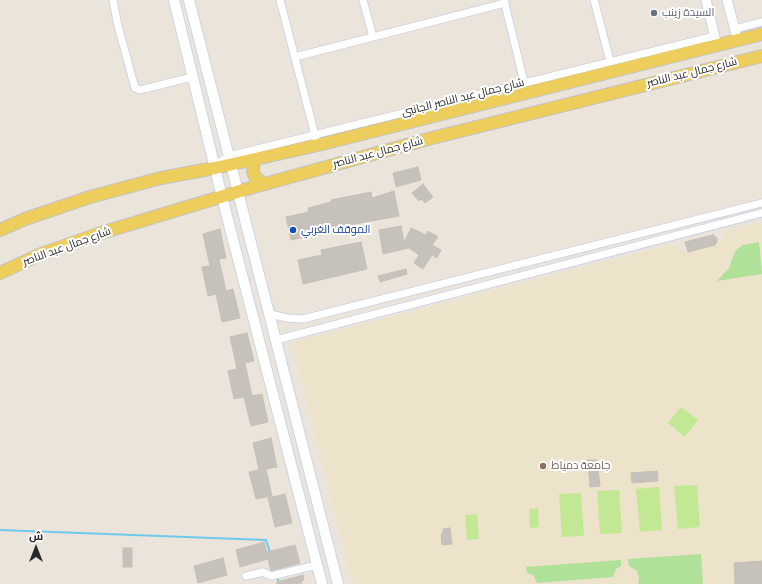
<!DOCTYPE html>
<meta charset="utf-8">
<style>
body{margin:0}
#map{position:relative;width:762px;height:584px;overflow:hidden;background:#ebe4db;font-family:"Titillium Web",Cairo,sans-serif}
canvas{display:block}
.north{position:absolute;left:16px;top:528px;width:40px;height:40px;-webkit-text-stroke:3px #fff;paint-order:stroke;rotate:0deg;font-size:11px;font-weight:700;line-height:16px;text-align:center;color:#292929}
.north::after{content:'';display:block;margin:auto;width:14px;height:18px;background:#292929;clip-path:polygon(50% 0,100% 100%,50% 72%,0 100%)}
</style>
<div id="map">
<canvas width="762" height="584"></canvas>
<div class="north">ش</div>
</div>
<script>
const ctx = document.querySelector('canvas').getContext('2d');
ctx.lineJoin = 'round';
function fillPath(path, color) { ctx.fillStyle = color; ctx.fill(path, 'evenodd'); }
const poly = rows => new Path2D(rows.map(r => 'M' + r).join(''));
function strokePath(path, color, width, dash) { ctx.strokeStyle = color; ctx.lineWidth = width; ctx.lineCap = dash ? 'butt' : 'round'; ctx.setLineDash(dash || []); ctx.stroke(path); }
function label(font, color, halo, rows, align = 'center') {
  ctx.font = font + ' "Titillium Web",Cairo,sans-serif'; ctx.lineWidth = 4; ctx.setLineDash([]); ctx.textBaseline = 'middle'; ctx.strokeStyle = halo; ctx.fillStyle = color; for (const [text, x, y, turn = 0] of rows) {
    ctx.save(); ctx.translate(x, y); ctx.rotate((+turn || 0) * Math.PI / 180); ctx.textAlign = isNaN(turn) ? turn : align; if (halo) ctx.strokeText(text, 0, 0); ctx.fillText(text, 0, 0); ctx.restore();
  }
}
fillPath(poly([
 [762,222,762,584,353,584,293,346,294,342,674,244,686,252,719,243,726,232]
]), '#ede2ca');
fillPath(poly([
 [759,242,762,274,717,281,729,268,734,254,737,249,743,245],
 [701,554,703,584,638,584,639,578,637,571,629,566,628,559],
 [621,560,621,566,616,569,613,577,537,583,534,576,527,573,526,567]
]), '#b0e198');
fillPath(poly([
 [681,407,698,420,685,437,668,423],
 [697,485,700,527,678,529,674,486],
 [659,487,662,530,640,532,636,489],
 [619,490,622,533,600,534,597,491],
 [581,493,584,536,562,537,559,494],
 [538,508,539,527,530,528,529,509],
 [477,514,479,539,467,540,465,515]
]), '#c3e894');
strokePath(poly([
 [0,530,266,540,270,553],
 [277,577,279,584]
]), '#6fc9ec', 2);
const building = poly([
 [418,167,421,180,396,187,393,173,418,167],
 [423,184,433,197,425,203,421,199,419,201,412,193,423,184],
 [394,191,399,216,333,228,333,231,291,240,286,217,309,212,308,208,331,202,331,200,371,192,372,198,394,191],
 [401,226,404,242,411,228,426,235,428,231,438,237,432,245,441,250,437,258,432,255,423,269,414,263,419,255,409,248,383,254,379,230,401,226],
 [220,229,226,258,219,259,226,291,233,289,240,318,222,322,216,294,208,296,202,267,210,266,203,234,220,229],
 [713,235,717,238,717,242,715,245,688,252,685,242,713,235],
 [361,242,367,269,303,284,298,260,322,255,321,250,361,242],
 [406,269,407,274,380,282,378,276,406,269],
 [247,333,254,361,245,363,252,396,262,394,268,422,251,426,244,397,234,399,228,371,237,369,230,337,247,333],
 [271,438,277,467,266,469,272,496,256,499,249,472,259,470,253,443,271,438],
 [588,460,597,460,600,486,590,487,588,460],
 [657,471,658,481,632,483,631,473,657,471],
 [285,494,292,523,275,527,268,498,285,494],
 [450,528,452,544,442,545,441,534,443,534,443,529,450,528],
 [264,542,267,552,295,545,300,563,271,571,268,559,240,567,236,550,264,542],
 [123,548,132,548,132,567,123,567,123,548],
 [223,558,227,575,198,583,194,566,223,558],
 [762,561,762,584,735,584,734,563,762,561],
 [303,575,304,580,301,581,302,583,277,584,277,582,303,575]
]);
fillPath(building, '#c6c1ba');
strokePath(building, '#c6c0b5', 1);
const minor = poly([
 [113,0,118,26,135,88,140,90,192,77],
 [280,0,316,139],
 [363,0,373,37],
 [504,0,524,82],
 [594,0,610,61],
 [735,29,762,22],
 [295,57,505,3],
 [216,167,221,161,229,156,715,36],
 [270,314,287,318,303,319,762,203],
 [276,340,762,213],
 [246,576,263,572,271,576,317,565]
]);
const tertiary = poly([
 [706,0,717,46],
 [727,0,738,41]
]);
const secondary = poly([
 [174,0,222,197,322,584],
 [189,0,338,584]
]);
const primary = poly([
 [256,159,253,165,253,172,256,178,264,184],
 [0,230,25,219,90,197,161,178,215,168,318,145,762,34],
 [0,273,41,254,101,233,250,188,432,138,762,56]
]);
strokePath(minor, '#d0d3e2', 9);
strokePath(tertiary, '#d0d3e2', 11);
strokePath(secondary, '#d0d3e2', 12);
strokePath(primary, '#c3c3c3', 14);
strokePath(minor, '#fff', 7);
strokePath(tertiary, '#fff', 9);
strokePath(secondary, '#fff', 10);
strokePath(primary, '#edce5d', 12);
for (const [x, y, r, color] of [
 [654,13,4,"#6b7280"],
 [293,230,4,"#1a4fb4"],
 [543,466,4,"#8d6e63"]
]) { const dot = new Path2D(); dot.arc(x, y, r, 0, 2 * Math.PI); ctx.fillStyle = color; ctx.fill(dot); strokePath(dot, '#fff', 1.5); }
label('11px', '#5b616d', '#fff', [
 ["السيدة زينب",662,13]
], 'left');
label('11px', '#292929', '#fff', [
 ["شارع جمال عبد الناصر",692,73,-14],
 ["شارع جمال عبد الناصر الجانبى",463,98,-14],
 ["شارع جمال عبد الناصر",378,153,-15],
 ["شارع جمال عبد الناصر",67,247,-20]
]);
label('11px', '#164399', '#fff', [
 ["الموقف الغربي",301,230]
], 'left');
label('11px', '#785e54', '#fff', [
 ["جامعة دمياط",551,466]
], 'left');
</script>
